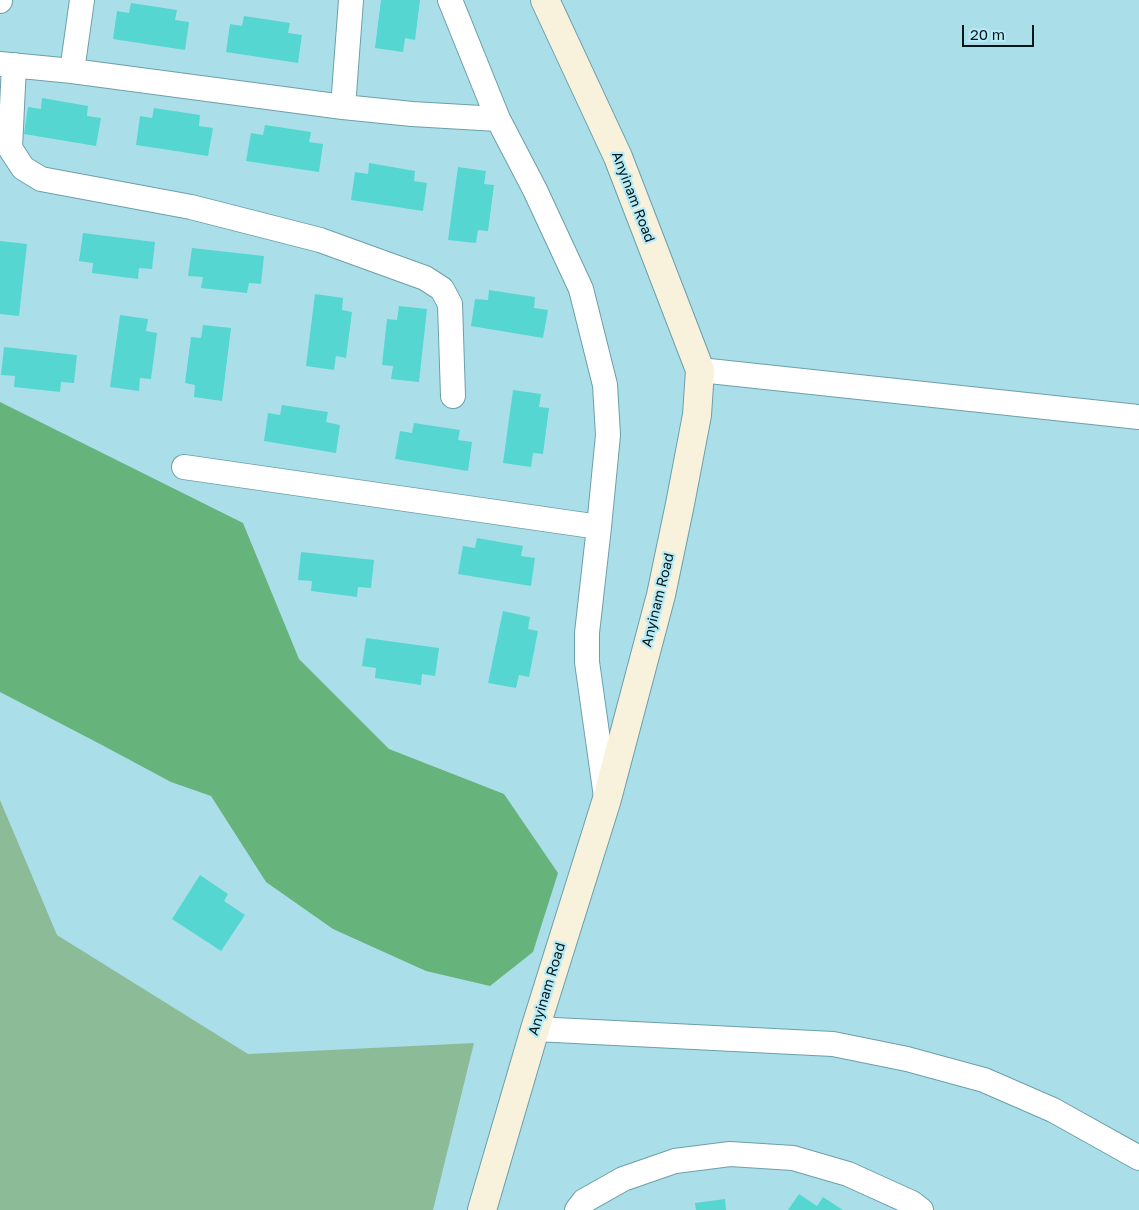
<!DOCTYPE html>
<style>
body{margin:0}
#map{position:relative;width:1139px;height:1210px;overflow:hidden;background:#aadfea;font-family:"Golos Text",sans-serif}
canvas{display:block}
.scale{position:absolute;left:962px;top:25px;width:72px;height:22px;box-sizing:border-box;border:2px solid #03161a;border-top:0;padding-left:6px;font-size:15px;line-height:18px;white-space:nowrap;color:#03161a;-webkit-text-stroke:4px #b7ecf7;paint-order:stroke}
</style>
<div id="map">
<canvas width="1139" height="1210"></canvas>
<div class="scale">20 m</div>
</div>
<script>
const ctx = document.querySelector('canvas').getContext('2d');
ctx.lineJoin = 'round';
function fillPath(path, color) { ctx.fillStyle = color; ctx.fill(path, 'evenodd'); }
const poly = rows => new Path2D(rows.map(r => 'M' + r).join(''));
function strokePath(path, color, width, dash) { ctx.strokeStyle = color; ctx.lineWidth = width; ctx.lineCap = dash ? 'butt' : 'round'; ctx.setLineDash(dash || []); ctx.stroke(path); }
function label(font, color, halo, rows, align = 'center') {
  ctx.font = font + ' "Golos Text",sans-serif'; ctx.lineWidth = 4.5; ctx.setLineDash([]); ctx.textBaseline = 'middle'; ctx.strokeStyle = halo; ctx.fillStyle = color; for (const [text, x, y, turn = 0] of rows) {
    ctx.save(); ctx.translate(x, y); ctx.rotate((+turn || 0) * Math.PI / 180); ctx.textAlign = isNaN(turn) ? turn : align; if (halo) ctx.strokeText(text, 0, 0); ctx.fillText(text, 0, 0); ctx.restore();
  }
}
fillPath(poly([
 [0,800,57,935,248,1054,474,1043,433,1210,0,1210]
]), '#8cbc97');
fillPath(poly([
 [0,402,243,523,299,659,389,749,504,794,558,873,533,952,490,986,426,971,333,929,266,882,211,796,171,782,100,744,0,692]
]), '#66b37b');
fillPath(poly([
 [381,0,420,0,415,40,405,38,403,52,375,48],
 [131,3,177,10,175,20,189,22,185,50,113,39,117,11,129,13],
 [244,16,290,23,288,33,302,35,298,63,226,52,230,24,242,26],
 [42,98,88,106,87,116,101,118,96,146,24,134,28,107,41,109],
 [154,108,200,115,199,126,213,128,208,156,136,145,140,116,152,118],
 [265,125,311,132,309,142,323,144,319,172,246,161,251,133,263,135],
 [369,163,415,171,414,181,427,183,423,211,351,200,355,172,368,174],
 [458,167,486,171,484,184,494,185,488,231,478,230,476,243,448,240],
 [83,233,155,242,152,269,139,268,138,279,92,273,93,263,79,261],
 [0,241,27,244,19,316,0,314],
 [192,248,264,256,261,284,249,283,247,293,201,288,203,277,188,276],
 [489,290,535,297,534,308,548,310,543,338,471,326,475,299,488,300],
 [315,294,343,298,342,310,352,312,346,358,336,356,334,370,306,366],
 [399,306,427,309,419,382,391,379,393,366,382,365,387,319,397,320],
 [120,315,148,319,146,331,157,333,151,379,140,378,139,391,110,387],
 [203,325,231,328,222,401,194,397,195,385,185,383,191,337,201,338],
 [4,347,77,355,74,383,61,382,60,392,14,387,15,376,1,375],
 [513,390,541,394,539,407,549,408,543,454,533,453,531,467,503,463],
 [282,405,328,412,326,422,340,425,336,453,264,441,268,413,280,415],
 [414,423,460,430,458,440,472,442,468,471,395,459,400,431,412,433],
 [477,538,523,546,521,556,535,558,531,586,458,574,463,546,475,548],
 [301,552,374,560,371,588,358,587,357,597,311,591,312,581,298,580],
 [503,611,530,617,528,629,538,631,529,677,519,675,516,688,488,683],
 [366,638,439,648,435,676,422,674,421,685,375,678,376,668,362,666],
 [200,875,228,894,224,901,245,915,221,951,172,919],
 [799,1194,817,1206,823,1197,843,1210,788,1210],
 [725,1199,726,1210,696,1210,695,1203]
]), '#56d6d1');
const street = poly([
 [450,0,498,119,535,190,581,289,605,385,608,435,599,527,587,633,587,662,606,797],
 [0,1,0,0],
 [0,64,72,71,343,107,412,114,498,119],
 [14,65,10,148,23,168,41,179,191,207,320,240,425,278,442,289,450,304,453,396],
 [72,71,82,0],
 [343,107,351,0],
 [700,370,1139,417],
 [184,467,599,527],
 [535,1029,833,1044,907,1059,984,1080,1053,1110,1139,1158],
 [577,1210,584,1201,623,1179,675,1161,730,1154,793,1158,848,1174,912,1203,921,1210]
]);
const secondary = poly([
 [482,1210,535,1029,607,799,661,595,680,504,697,415,700,370,618,157,545,0]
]);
strokePath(street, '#6c9fa9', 26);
strokePath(secondary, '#6c9fa9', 30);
strokePath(street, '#fff', 24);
strokePath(secondary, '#f8f1dc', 28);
label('14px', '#03161a', '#b7ecf7', [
 ["Anyinam Road",633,197,69],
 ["Anyinam Road",658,600,-76],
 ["Anyinam Road",547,989,-73]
]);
</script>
